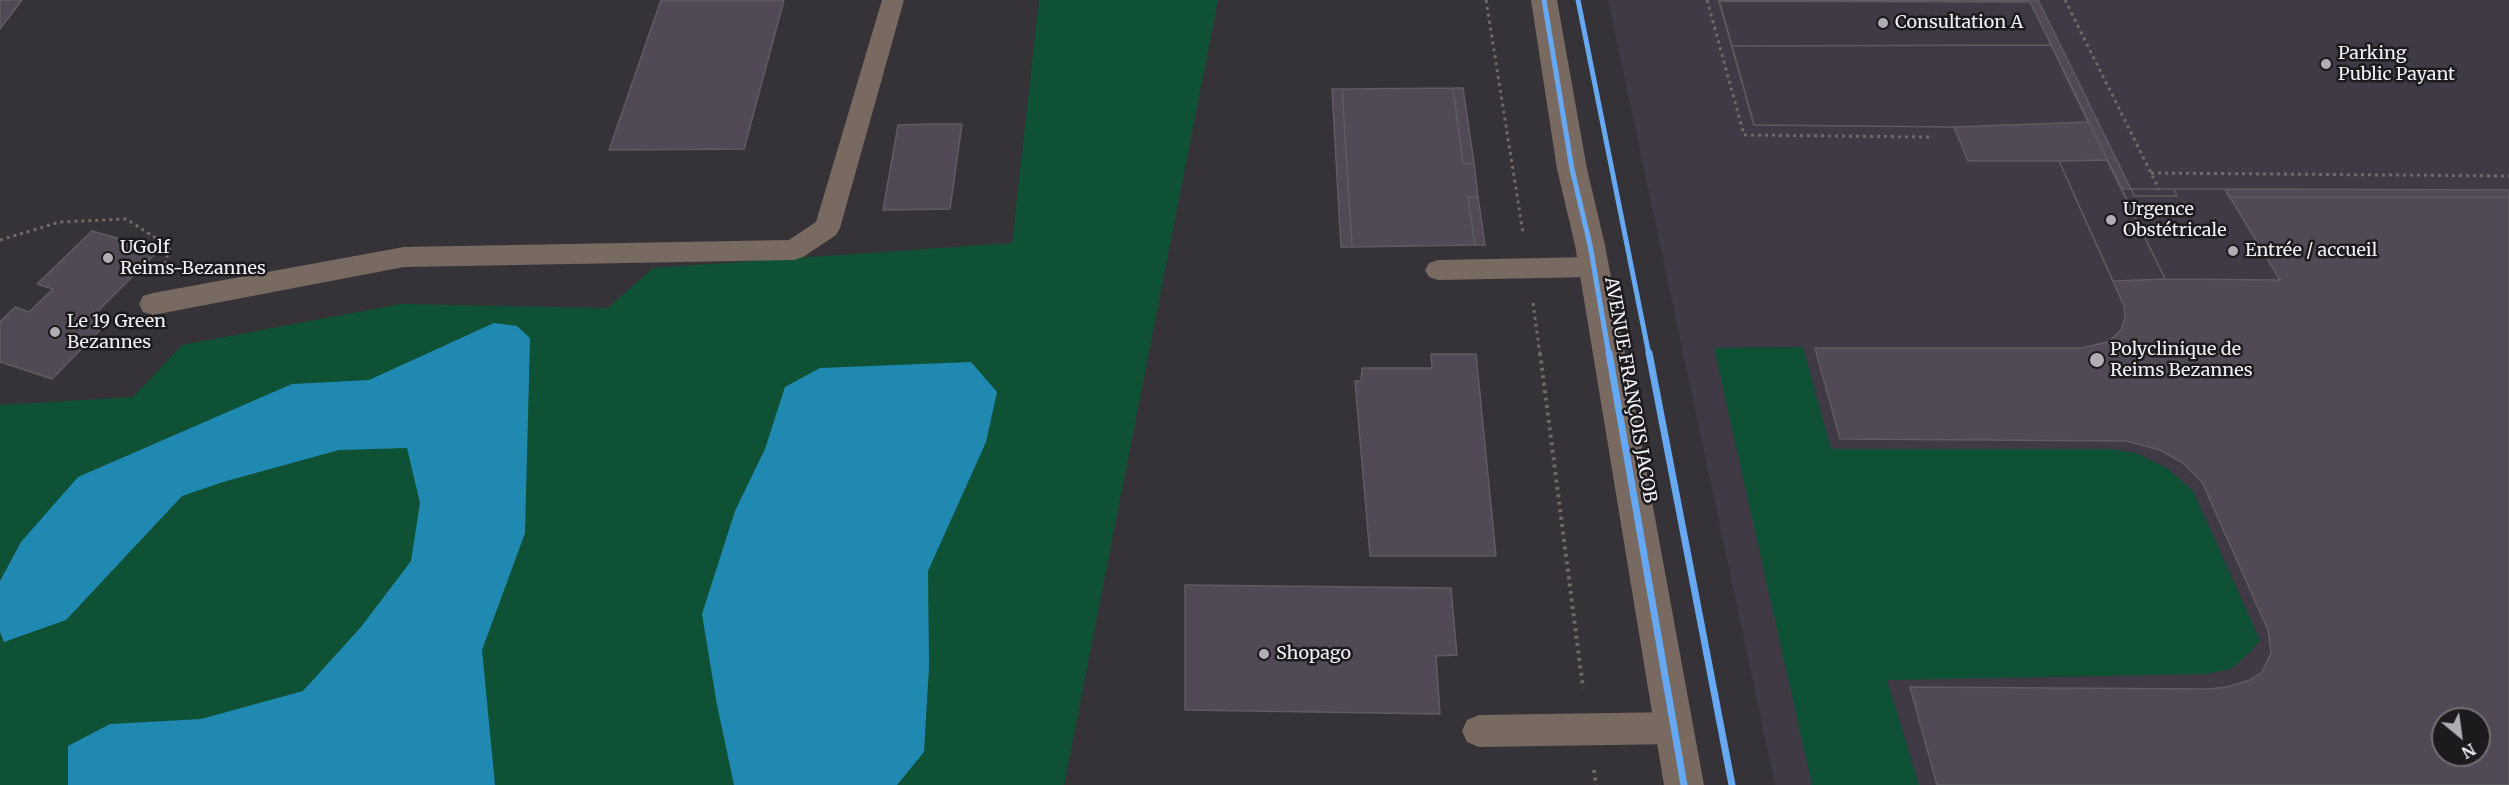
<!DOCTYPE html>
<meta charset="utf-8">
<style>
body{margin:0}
#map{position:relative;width:2509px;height:785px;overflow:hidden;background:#353338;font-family:Merriweather,serif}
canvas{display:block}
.north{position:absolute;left:2431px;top:707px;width:60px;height:60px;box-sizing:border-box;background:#1c1a1d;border:2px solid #727073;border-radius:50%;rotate:151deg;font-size:16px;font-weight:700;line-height:24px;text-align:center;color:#f2f1f5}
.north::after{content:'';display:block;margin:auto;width:21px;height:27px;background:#b0aeb3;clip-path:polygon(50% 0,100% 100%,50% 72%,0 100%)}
</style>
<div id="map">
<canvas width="2509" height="785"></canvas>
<div class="north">N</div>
</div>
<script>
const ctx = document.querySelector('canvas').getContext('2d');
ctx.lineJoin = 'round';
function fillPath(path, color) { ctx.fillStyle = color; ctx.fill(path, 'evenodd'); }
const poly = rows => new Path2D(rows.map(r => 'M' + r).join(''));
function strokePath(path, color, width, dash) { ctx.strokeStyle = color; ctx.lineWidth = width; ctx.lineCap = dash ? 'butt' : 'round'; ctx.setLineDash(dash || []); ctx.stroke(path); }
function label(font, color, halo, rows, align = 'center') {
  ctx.font = font + ' Merriweather,serif'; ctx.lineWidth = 5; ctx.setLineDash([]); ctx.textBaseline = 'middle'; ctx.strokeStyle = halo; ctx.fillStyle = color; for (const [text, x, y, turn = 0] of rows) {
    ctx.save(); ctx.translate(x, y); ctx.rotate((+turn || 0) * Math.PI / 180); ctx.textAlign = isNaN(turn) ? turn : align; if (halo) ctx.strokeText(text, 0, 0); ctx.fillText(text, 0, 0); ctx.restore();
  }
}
fillPath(poly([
 [1608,0,2509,0,2509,785,1775,785],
 [2443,719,2479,719,2479,755,2443,755]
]), '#3f3a45');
fillPath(poly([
 [1039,0,1218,0,1064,785,0,785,0,405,133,397,182,345,401,304,608,308,653,268,1012,243],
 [1803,347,1831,449,2110,449,2136,453,2167,468,2193,491,2260,640,2250,652,2231,669,2206,674,1887,680,1919,785,1812,785,1714,348]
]), '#0f5135');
fillPath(poly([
 [494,323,517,326,530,338,525,533,482,650,495,785,68,785,68,746,110,724,201,719,303,691,361,627,411,561,420,503,407,448,339,450,223,482,182,496,66,620,4,642,0,632,0,581,21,542,78,477,292,384,369,380],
 [971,362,997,392,986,442,928,571,929,667,924,752,897,785,734,785,717,705,702,614,735,511,765,449,785,387,820,368]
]), '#2089b2');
const building = poly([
 [0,0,22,0,0,29,0,0],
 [661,0,784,0,744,149,609,150,661,0],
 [1719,0,2038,0,2131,189,2122,189,2030,2,1719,0],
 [1719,0,2030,2,2051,45,1732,46,1719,0],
 [1719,1,2030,2,2122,189,2131,189,2134,196,2177,196,2174,189,2225,189,2229,197,2509,197,2509,785,1937,785,1910,687,2208,689,2227,687,2250,680,2262,672,2271,653,2268,630,2202,482,2183,463,2160,450,2126,441,1840,439,1815,348,2081,348,2108,342,2121,330,2125,317,2124,306,2059,161,1968,161,1954,127,1754,125,1719,1],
 [2443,719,2479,719,2479,755,2443,755,2443,719],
 [2051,45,2088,122,1954,127,1754,125,1732,46,2051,45],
 [1453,88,1463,88,1474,163,1463,164,1453,88],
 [1453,88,1463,164,1474,163,1478,197,1468,197,1475,245,1352,247,1342,89,1453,88],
 [1332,89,1342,89,1352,247,1341,247,1332,89],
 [929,124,962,124,950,209,883,210,898,125,929,124],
 [2107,160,2165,279,2113,281,2059,161,2107,160],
 [2122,189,2225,189,2280,280,2165,279,2122,189],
 [2131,189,2174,189,2177,196,2134,196,2131,189],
 [2225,189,2509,190,2509,197,2229,197,2225,189],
 [1468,197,1478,197,1485,245,1475,245,1468,197],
 [92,231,159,250,93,316,109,321,52,379,0,362,0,322,15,307,29,312,53,289,37,284,92,231],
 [1431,354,1476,354,1496,556,1370,556,1355,381,1361,381,1362,368,1432,368,1431,354],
 [1185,585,1451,588,1457,655,1436,656,1440,714,1185,710,1185,585]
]);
fillPath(building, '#524957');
strokePath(building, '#5e5c60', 1.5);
strokePath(poly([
 [1486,0,1523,233],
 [1707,0,1744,135,1930,137],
 [2065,0,2159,189],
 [2151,173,2509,176],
 [0,240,60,222,126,219,170,247,165,263],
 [1533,303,1540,355]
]), '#716966', 3, [3, 4]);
strokePath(poly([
 [1540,353,1583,688],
 [1594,770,1596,785]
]), '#716966', 4, [3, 4.5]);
fillPath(poly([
 [882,0,904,0,840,228,836,235,803,257,794,260,404,267,153,315,143,312,139,304,143,296,153,293,404,247,789,240,816,222,882,0],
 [1593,257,1602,260,1606,267,1602,274,1593,277,1438,280,1429,277,1425,270,1429,263,1438,260,1593,257],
 [1675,712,1687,717,1692,728,1687,739,1675,744,1479,747,1467,742,1462,731,1467,720,1479,715,1675,712]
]), '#796a61');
fillPath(poly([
 [1531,0,1557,0,1587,169,1605,245,1704,785,1664,785,1575,245,1557,169,1531,0]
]), '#796a61');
strokePath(poly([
 [1544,0,1572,169,1590,245,1609,355],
 [1578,0,1649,355]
]), '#66a8f1', 5);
strokePath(poly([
 [1609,353,1684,785],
 [1649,353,1732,785]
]), '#66a8f1', 7);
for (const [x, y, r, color] of [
 [1883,23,6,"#b0aeb3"],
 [2326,64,6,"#b0aeb3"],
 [2111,220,6,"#b0aeb3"],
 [2233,251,6,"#b0aeb3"],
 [108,258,6,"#b0aeb3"],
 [55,332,6,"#b0aeb3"],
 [2097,360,8,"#b0aeb3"],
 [1264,654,6,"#b0aeb3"]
]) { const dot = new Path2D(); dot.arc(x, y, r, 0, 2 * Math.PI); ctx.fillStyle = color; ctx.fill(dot); strokePath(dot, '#1c1a1d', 2); }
label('18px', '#f2f1f5', '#1c1a1d', [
 ["Consultation A",1895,23],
 ["Parking",2338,54],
 ["Public Payant",2338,75],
 ["Urgence",2123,210],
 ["Obstétricale",2123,231],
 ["UGolf",120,248],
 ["Reims-Bezannes",120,269],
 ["Entrée / accueil",2245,251],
 ["Le 19 Green",67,322],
 ["Bezannes",67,343],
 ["Polyclinique de",2110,350],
 ["Reims Bezannes",2110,371],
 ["Shopago",1276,654]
], 'left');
label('18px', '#f2f1f5', '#1c1a1d', [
 ["AVENUE FRANÇOIS JACOB",1630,390,80]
]);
</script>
